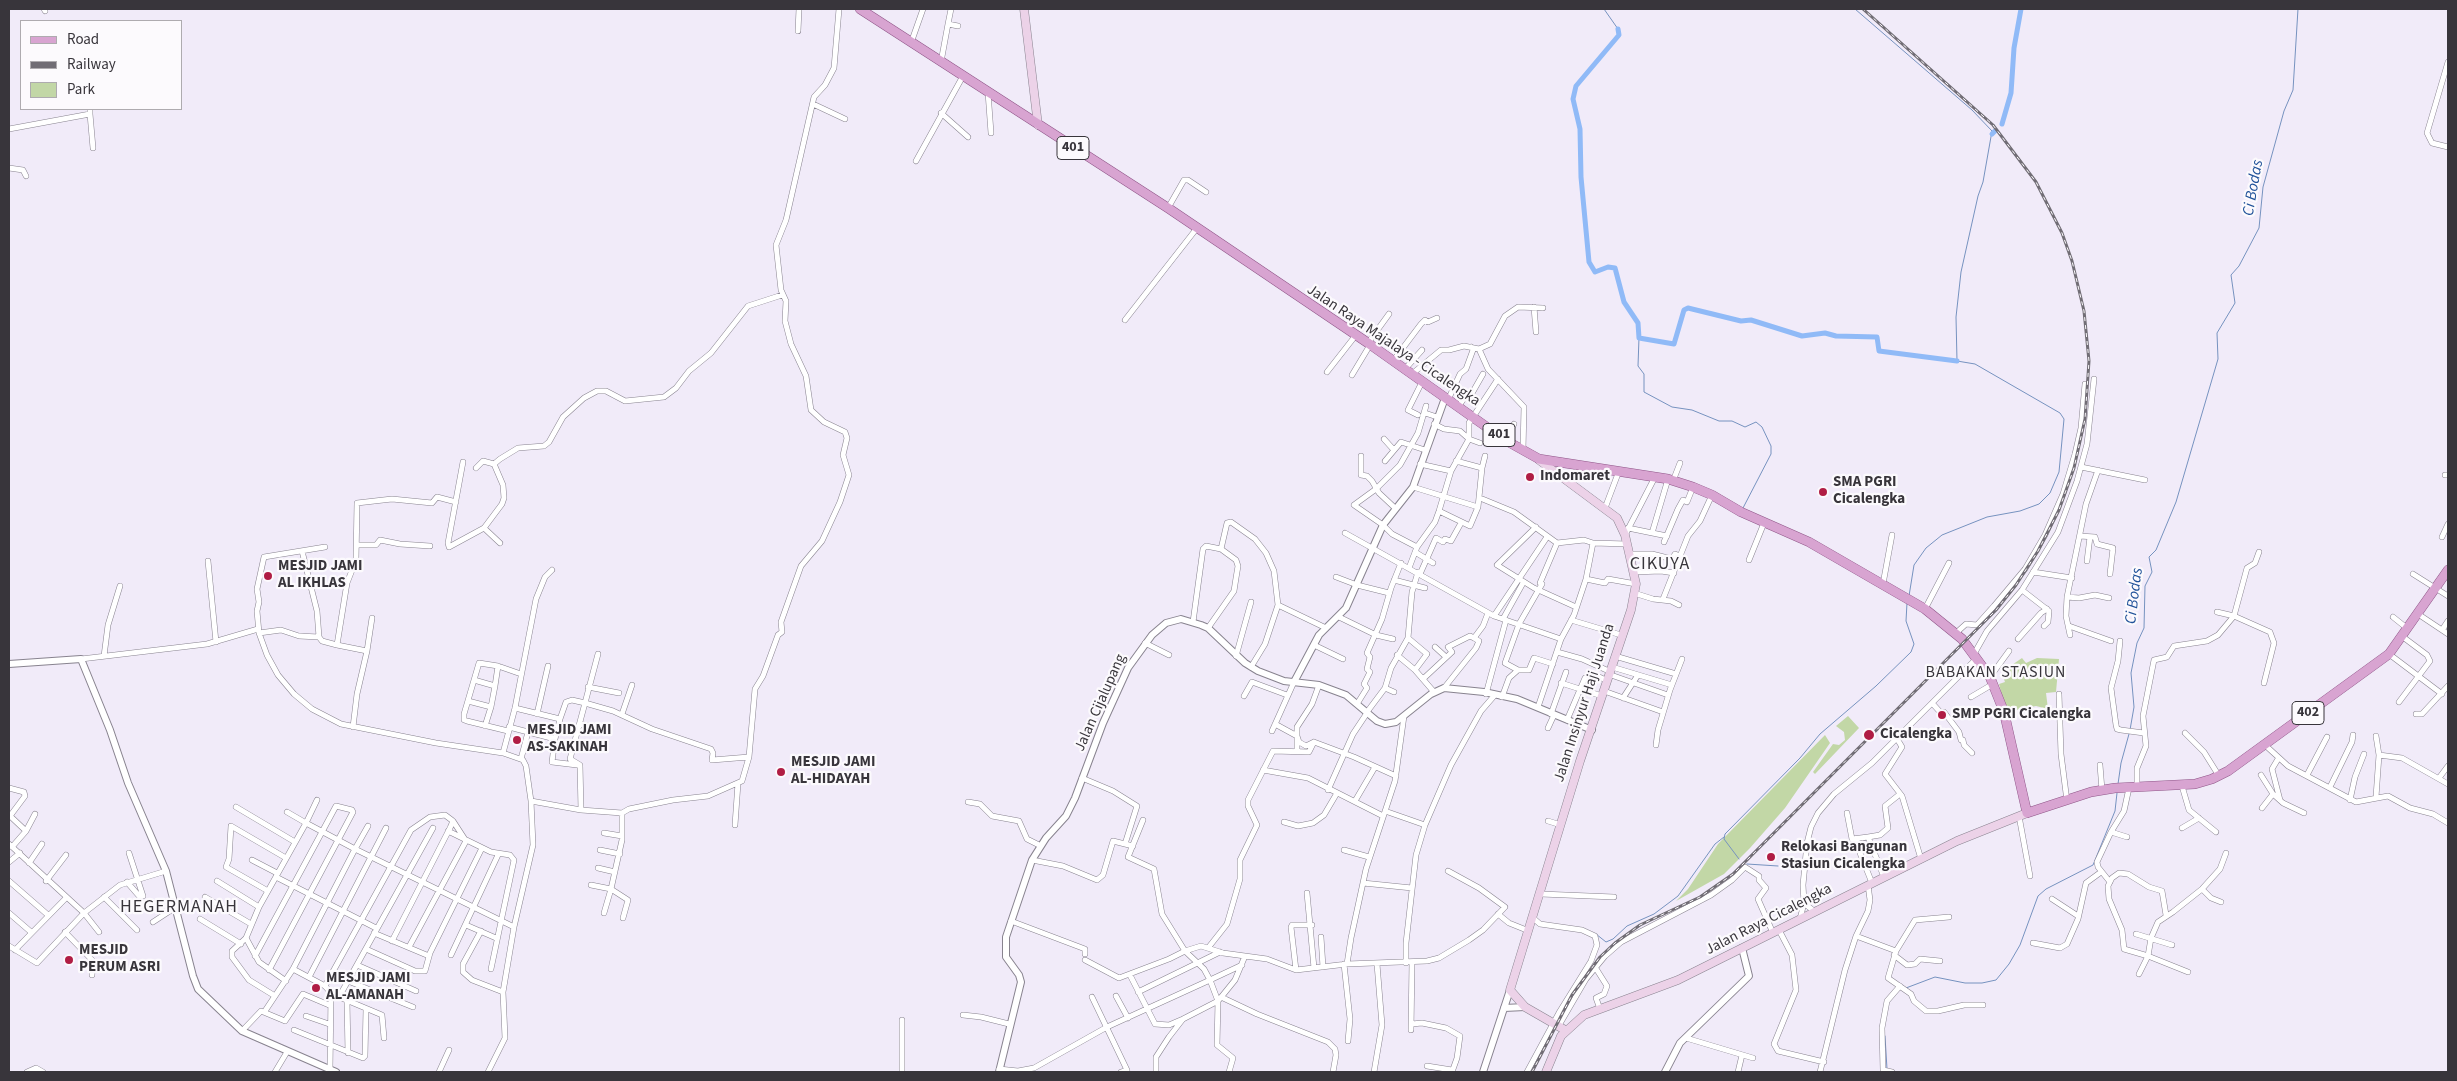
<!DOCTYPE html>
<style>
body{margin:0}
#map{position:relative;width:2457px;height:1081px;overflow:hidden;background:#f1ebf9;font-family:"Source Sans 3",sans-serif}
canvas{display:block}
.frame{position:absolute;inset:0;border:10px solid #38353b;pointer-events:none}
.legend{position:absolute;left:20px;top:20px;width:162px;height:90px;box-sizing:border-box;background:#fcfafd;border:1px solid #aeabaf;margin:0;padding:6px 9px;list-style:none;font-size:15px;color:#38353b}
.legend li{display:flex;align-items:center;gap:10px;height:25px}
.legend b{width:25px;border:1px solid #aeabaf}
</style>
<div id="map">
<canvas width="2457" height="1081"></canvas>
<div class="frame"></div>
<ul class="legend">
<li><b style="height:6px;background:#d8a4d1"></b>Road</li>
<li><b style="height:6px;background:#716d75"></b>Railway</li>
<li><b style="height:14px;background:#c2d7a6"></b>Park</li>
</ul>
</div>
<script>
const ctx = document.querySelector('canvas').getContext('2d');
ctx.lineJoin = 'round';
function fillPath(path, color) { ctx.fillStyle = color; ctx.fill(path, 'evenodd'); }
const poly = rows => new Path2D(rows.map(r => 'M' + r).join(''));
function strokePath(path, color, width, dash) { ctx.strokeStyle = color; ctx.lineWidth = width; ctx.lineCap = dash ? 'butt' : 'round'; ctx.setLineDash(dash || []); ctx.stroke(path); }
function label(font, color, halo, rows, align = 'center') {
  ctx.font = font + ' "Source Sans 3",sans-serif'; ctx.lineWidth = 4.5; ctx.setLineDash([]); ctx.textBaseline = 'middle'; ctx.strokeStyle = halo; ctx.fillStyle = color; for (const [text, x, y, turn = 0] of rows) {
    ctx.save(); ctx.translate(x, y); ctx.rotate((+turn || 0) * Math.PI / 180); ctx.textAlign = isNaN(turn) ? turn : align; if (halo) ctx.strokeText(text, 0, 0); ctx.fillText(text, 0, 0); ctx.restore();
  }
}
fillPath(poly([
 [2022,658,2026,663,2037,658,2059,659,2056,692,2046,693,2048,709,2036,706,2006,712,1999,684,2005,682,2002,674,2007,671,2006,669],
 [1848,716,1859,728,1815,774,1813,772,1833,744,1839,745,1845,740,1844,732,1836,726],
 [1825,735,1830,743,1785,808,1750,848,1724,874,1676,901,1688,889,1718,844]
]), '#c2d7a6');
strokePath(poly([
 [1604,9,1618,29],
 [1855,9,1972,110,1992,131,1983,182,1978,196,1961,272,1956,317,1957,361,1975,364,2060,413,2064,419,2059,472,2050,493,2039,504,2020,511,1987,517,1942,535,1926,548,1914,565,1909,596],
 [1639,338,1638,366,1644,374,1644,392,1672,407,1692,410,1719,421,1732,421,1745,427,1756,422,1762,427,1771,446,1771,454,1743,508],
 [2130,730,2134,707,2131,673,2137,643,2144,628,2145,586,2152,572,2149,557,2156,550,2176,502,2218,359,2217,333,2235,303,2231,275,2239,266,2259,228,2263,187,2284,111,2293,90,2298,9],
 [2118,784,2121,763,2129,734],
 [1739,859,1724,839,1725,834,1800,758,1820,734,1876,686,1911,652,1914,644,1906,621,1907,603],
 [1747,864,1778,866],
 [1596,934,1606,942,1613,939,1627,926,1654,914,1678,896,1715,844,1724,837],
 [1906,988,1935,977,1965,983,1982,983,1996,980,2009,964,2020,945,2038,896,2046,889,2093,865,2115,811,2117,793],
 [1885,1036,1887,1069]
]), '#7692bf', 1);
strokePath(poly([
 [1618,29,1619,35,1576,86,1573,99,1580,129,1581,177,1589,262,1595,272,1608,267,1615,268,1624,302,1638,323,1639,338,1674,344,1684,310,1688,308,1741,321,1751,320,1802,336,1825,333,1836,336,1877,337,1879,351,1957,361],
 [2002,124,2011,93,2014,48,2021,9],
 [1992,134,1995,131]
]), '#90baf7', 5);
const minor = poly([
 [44,9,45,11],
 [948,24,951,9],
 [798,31,799,9],
 [911,43,923,9],
 [941,62,948,24,958,26],
 [2448,62,2427,133,2432,143,2448,147],
 [988,92,991,133],
 [813,104,845,119],
 [941,113,968,137],
 [90,114,93,148],
 [9,129,90,114,90,109],
 [916,161,963,76],
 [9,168,23,170,26,176],
 [1168,208,1184,180,1188,180,1206,192],
 [1534,307,1536,332],
 [1125,320,1197,228],
 [1368,343,1389,314],
 [1479,349,1488,369,1524,407,1523,450],
 [1393,361,1421,324,1425,320,1428,322,1437,318],
 [1405,369,1422,350],
 [1327,372,1356,335],
 [1412,374,1441,350,1449,350,1464,346,1479,349,1490,344,1505,316,1518,307,1543,308],
 [1352,375,1370,345],
 [1448,400,1460,374,1466,369,1473,350,1471,347],
 [1458,407,1467,394,1471,395,1483,374],
 [1425,413,1437,417],
 [1418,415,1408,410,1422,382],
 [1434,424,1444,429,1460,431,1469,439,1480,443],
 [1384,439,1393,449],
 [1505,440,1514,424],
 [1361,456,1361,475,1367,476,1372,481,1379,493,1395,508],
 [1385,461,1401,442,1425,450],
 [1456,461,1482,468,1485,456],
 [463,462,448,543,449,547,484,528,502,504,504,498,503,485,494,464,500,459,518,448,544,446,549,442,563,417,584,398,597,391,606,391,625,401,664,397,676,388,689,371,711,353,748,306,782,295],
 [1420,464,1451,471],
 [2081,467,2145,480],
 [476,468,483,461,494,464],
 [2445,475,2448,475],
 [1673,481,1680,463],
 [1413,487,1478,507],
 [1480,498,1514,512,1557,543,1584,540,1593,543,1627,544],
 [1605,508,1619,471],
 [1439,511,1470,526,1478,507,1482,468],
 [1536,527,1497,565,1534,588,1576,607],
 [484,528,500,543],
 [1628,528,1667,536],
 [1345,533,1494,616,1561,639],
 [1652,533,1668,479],
 [1625,535,1655,477],
 [2080,536,2095,537,2097,544,2113,548,2110,574],
 [2442,537,2448,524],
 [1664,542,1678,509,1683,500,1687,502,1693,487],
 [357,545,376,545,380,540,400,544,430,546],
 [325,547,264,557,257,589,259,602,257,611,259,633,267,655,278,675,294,694,312,709,341,724,436,743,503,753,523,760,526,766,531,801,533,845,514,927],
 [1417,547,1392,534,1383,525,1354,505,1376,489,1400,465,1418,433,1426,406],
 [1221,549,1227,523,1231,522,1255,539,1266,553,1274,571,1278,605,1265,644,1251,667],
 [302,551,317,611,319,637,322,641,337,645],
 [1415,552,1433,563],
 [1629,554,1652,554,1672,559,1675,554,1680,556],
 [1749,560,1764,523],
 [208,561,216,642],
 [2087,561,2090,537],
 [1409,568,1417,547,1435,522,1439,511,1451,471,1469,439,1469,423,1498,379],
 [1418,572,1412,592,1408,638,1427,654,1415,670,1434,692],
 [1634,572,1661,571,1674,573],
 [2033,572,2072,578],
 [1420,574,1436,538,1443,542,1445,539,1451,541,1461,523],
 [2413,574,2448,596],
 [1336,577,1357,585,1389,593],
 [1586,579,1605,583,1608,579,1636,584],
 [1394,580,1425,588],
 [1883,584,1892,535],
 [2022,590,2049,611,2048,622,2044,626],
 [1634,593,1653,599,1671,601,1679,605],
 [2067,597,2079,598,2095,595,2109,598],
 [1663,599,1688,536,1700,521,1712,495],
 [1278,605,1326,628],
 [1925,609,1949,563],
 [2217,612,2234,616,2270,632,2274,643,2264,683],
 [2418,614,2448,634],
 [1494,616,1547,537],
 [1339,617,1376,635,1393,639],
 [2393,617,2408,629],
 [1503,619,1523,583],
 [1571,620,1621,635],
 [1193,622,1203,549,1206,546,1221,549,1236,560,1238,566,1236,578,1234,591,1208,628],
 [2069,626,2111,641],
 [2442,630,2448,621],
 [259,633,281,630,299,636,319,637],
 [1956,633,1966,624,1977,625,1994,606,2025,569,2045,535,2063,494,2075,454,2081,428,2085,384],
 [2070,635,2066,616,2067,597,2086,504,2098,470],
 [2018,639,2041,613,2047,609],
 [2120,641,2118,661,2111,688,2116,725,2117,729,2121,730,2144,733],
 [1145,643,1169,655],
 [1314,645,1343,659],
 [1435,647,1446,657],
 [367,651,372,618],
 [1557,652,1582,659,1611,672],
 [1974,654,1987,631,2022,590,2058,532,2077,481,2087,444,2094,379],
 [2389,654,2442,694],
 [1397,655,1415,670],
 [104,656,108,625,120,586],
 [1236,656,1251,602],
 [1615,656,1676,674],
 [81,659,207,644,258,629],
 [1612,667,1672,685],
 [1518,670,1505,663,1519,624,1542,584,1540,583,1557,543],
 [1611,675,1668,695],
 [1990,677,2009,651],
 [1423,679,1452,652,1448,647,1470,636,1474,638],
 [474,680,495,686,498,666],
 [1561,683,1602,696],
 [588,687,619,693],
 [1385,688,1394,692],
 [1444,688,1476,648,1479,641,1474,638,1483,626,1488,613],
 [1604,691,1663,712],
 [1486,694,1506,620],
 [2059,694,2061,754,2067,801],
 [1244,696,1252,682,1287,695],
 [1502,697,1509,678,1518,670,1529,670,1534,658,1553,664],
 [1971,697,1993,684],
 [1623,698,1638,675],
 [468,701,491,707,495,686],
 [2399,702,2430,661,2427,655,2403,637],
 [1932,703,1941,713,1944,712,1959,732,1961,740,1963,740,1964,745,1972,753],
 [1357,704,1367,688,1364,684,1370,672,1367,669,1370,657,1367,653,1382,619,1391,588,1401,563],
 [1538,707,1561,639,1574,615,1586,579,1593,543],
 [515,708,560,719,566,702,572,700,585,703,598,654],
 [1367,712,1385,688,1391,668,1408,638],
 [537,714,548,666],
 [622,714,632,685],
 [1551,714,1566,672],
 [2416,714,2422,714,2448,686],
 [1567,720,1585,678,1597,676,1608,681],
 [580,724,597,728],
 [1275,724,1297,736,1299,742,1306,746,1314,742,1354,757,1396,776],
 [485,726,491,707],
 [353,727,357,694,367,651,337,645,347,583,356,560,357,503,392,499,432,503,437,497,456,502],
 [509,727,555,739,560,719],
 [1548,728,1554,715],
 [508,731,467,721,464,720,464,714,479,663,498,666,521,674],
 [1272,731,1294,682],
 [2185,733,2204,752,2219,776],
 [2376,736,2379,755,2376,797],
 [1896,737,1902,747,1885,774,1902,796,1921,859],
 [555,739,552,762,577,765],
 [1656,745,1658,730,1670,690,1682,659],
 [2265,745,2288,766,2356,802,2388,796,2410,808,2433,814,2448,823],
 [1297,751,1297,727,1312,704,1319,685],
 [503,753,515,708,536,599,545,577,552,570],
 [2379,755,2402,758,2448,784],
 [749,757,742,781,708,796,673,800,629,809,622,813,581,810,580,765,570,759,585,703,613,711,652,729,711,749,713,753,712,760,749,757,755,689,763,676,778,635,782,632,781,622,801,566,822,541,840,502,849,475,843,455,847,438,845,432,824,422,811,410,806,376,791,344,785,321,786,301,781,290,776,245,786,220,814,97,825,85,834,68,839,9],
 [521,759,528,732],
 [2278,759,2272,769,2280,800],
 [2100,765,2102,790],
 [1263,770,1308,778,1383,816],
 [2261,775,2273,794,2283,803,2304,813],
 [2307,775,2327,737],
 [1082,778,1113,791,1137,806,1125,844],
 [2439,778,2448,766],
 [2182,786,2189,810,2216,832],
 [2137,787,2137,768,2146,746,2143,716,2154,660,2167,657,2174,646,2207,641,2218,635,2234,616,2247,568,2255,563,2259,552],
 [2330,787,2352,742,2353,735],
 [9,788,24,792,25,796,10,816],
 [1328,790,1353,734,1367,713],
 [2350,800,2355,777,2364,754],
 [531,801,581,810],
 [1355,801,1375,767],
 [968,802,980,804,992,816,1019,821,1027,839,1041,846],
 [236,807,295,842],
 [2262,808,2273,794],
 [1385,811,1425,825],
 [287,812,306,823,317,800],
 [1847,813,1852,839,1868,837,1884,877],
 [9,815,26,831],
 [2019,816,2030,876],
 [1143,820,1128,857,1154,869,1162,914,1185,951,1201,946,1223,953,1267,959,1296,970,1347,964,1427,961,1439,958,1469,940,1483,930,1505,907,1479,888,1448,871],
 [1548,821,1561,825],
 [1284,822,1298,826,1313,823,1324,815,1337,793],
 [735,825,738,783],
 [368,826,355,849,293,969,275,996,249,980,232,957,232,951,246,938,259,907,306,823,355,849,514,927,503,992,505,1038,488,1072],
 [2182,828,2199,818],
 [448,831,491,852,510,855,514,860,491,969],
 [2111,832,2127,837],
 [604,833,622,836],
 [1868,837,1880,835,1888,828,1885,806,1900,794],
 [1857,840,1860,853,1872,883],
 [9,844,84,913,99,932],
 [12,847,26,831,35,814],
 [600,850,620,854],
 [1344,850,1369,857],
 [129,853,143,896],
 [252,860,277,873],
 [1032,860,1063,866,1097,880,1103,875,1113,841,1133,846],
 [9,862,20,853],
 [29,863,42,844],
 [598,868,615,872],
 [276,877,376,928],
 [9,881,48,915],
 [46,881,66,855],
 [217,881,259,907],
 [127,882,140,897,143,896],
 [2110,882,2098,867,2097,862,2111,832,2124,811,2129,788],
 [1363,883,1412,888],
 [591,885,611,889,622,840,622,813],
 [2202,889,2211,898,2221,902],
 [268,891,226,867,229,859,231,826,286,858],
 [1307,893,1314,968],
 [1541,894,1614,897],
 [104,897,137,930],
 [205,897,251,924],
 [2052,899,2078,916],
 [1804,903,1815,912],
 [9,913,31,932],
 [604,913,611,889,628,900,623,918],
 [1498,914,1509,923,1529,931],
 [1949,917,1915,920,1896,951,1888,978,1911,994,1914,1001,1926,1011,1938,1011,1964,1005,1983,1005],
 [200,919,241,944],
 [1800,919,1804,903,1803,885,1807,843,1811,827,1818,813,1834,794,1872,763,1977,658],
 [1011,921,1085,949,1085,954],
 [153,922,176,907],
 [466,925,496,938],
 [1779,930,1792,955,1796,990,1774,1044,1778,1051,1824,1062],
 [481,931,463,964,463,972,472,980,503,992],
 [65,932,93,961,92,975],
 [374,933,429,956],
 [2136,934,2172,945],
 [1856,936,1896,951],
 [1321,937,1323,967],
 [246,938,259,962,286,981],
 [2033,943,2060,948,2067,944,2078,919,2086,883,2101,872],
 [9,946,37,963,84,913,120,885,166,871],
 [409,947,466,841,453,821],
 [1208,948,1227,924,1240,879,1240,860,1257,825,1248,806,1248,800,1273,751,1309,752,1314,742],
 [366,949,415,971,425,971,430,953,482,848],
 [15,950,66,898],
 [451,955,498,855],
 [1894,955,1907,965,1915,964,1920,959,1940,961],
 [255,956,336,806,352,810,353,812,269,970],
 [1085,960,1119,978,1169,959,1185,951,1204,969,1210,980,1242,965],
 [1406,963,1406,943,1416,855,1425,825,1451,765,1481,711,1494,696],
 [1344,964,1350,1019,1348,1041],
 [1347,964,1351,938,1366,869,1395,781,1404,716],
 [357,965,416,991],
 [1595,967,1607,986,1604,994,1596,998,1600,1009],
 [293,969,325,986,331,993,339,997,433,828],
 [1296,970,1291,927,1292,925,1312,925],
 [2188,972,2148,956,2151,938,2158,922,2173,912,2202,889,2220,869,2226,853],
 [2139,974,2148,956,2124,949,2122,930,2109,899,2108,886,2112,878,2119,873,2128,874,2149,887,2162,891,2166,915],
 [1130,975,1155,1024,1169,1025,1183,1019],
 [309,977,386,828],
 [348,981,413,1007],
 [325,986,411,830,430,817,445,815,453,821,450,828,392,941],
 [1138,992,1220,952],
 [1116,996,1128,1018],
 [339,997,382,1015,384,1038],
 [1092,997,1127,1070,1121,1072],
 [1221,997,1257,1014,1328,1042,1335,1049,1336,1055,1333,1072],
 [347,1001,348,1053],
 [265,1011,275,996],
 [963,1015,981,1017,1009,1024],
 [306,1016,329,1024],
 [902,1020,902,1072],
 [1412,1024,1422,1023,1446,1028,1460,1036,1457,1058,1452,1072],
 [1558,1027,1586,979,1605,956,1621,942,1711,895,1732,880,1745,867,1759,876,1759,880,1766,888,1758,899,1773,933],
 [294,1030,363,1058,365,1056,366,1009],
 [1411,1030,1412,962],
 [242,1031,261,1011,285,1021,303,994,329,1005],
 [1686,1038,1753,1058],
 [1427,1066,1452,1070],
 [999,1069,1018,1071,1034,1068,1107,1027,1210,980,1218,1001,1217,1045,1233,1058,1229,1072],
 [330,1070,331,993],
 [27,1072,36,1068,43,1072],
 [275,1072,287,1052],
 [439,1072,449,1050],
 [1156,1072,1156,1057,1169,1037,1183,1019,1218,1001,1235,980,1245,956],
 [1374,1072,1382,1025,1377,964],
 [1527,1072,1560,1011,1591,961,1597,945,1595,936,1582,930,1540,924,1533,918],
 [1738,1072,1742,1055],
 [1820,1072,1845,970,1856,936,1868,911,1870,900,1868,885],
 [1892,1072,1883,1070,1882,1028,1887,1001,1900,986]
]);
const tertiary = poly([
 [9,664,81,659,110,730,128,783,166,871,193,976,198,989,242,1031,336,1072],
 [1294,682,1319,635,1346,608,1383,525,1413,487,1445,398],
 [1504,1008,1525,1007],
 [999,1072,1021,982,1019,975,1006,957,1006,937,1032,860,1046,838,1066,816,1075,798,1103,723,1128,668,1152,635,1166,623,1181,619,1201,625,1208,628,1245,663,1258,671,1284,681,1319,685,1346,695,1377,721,1385,724,1396,722,1431,694,1444,688,1484,692,1517,699,1592,730],
 [1483,1072,1510,990],
 [1665,1072,1680,1043,1749,976,1742,948]
]);
const secondary = poly([
 [1024,9,1038,125],
 [1539,460,1617,518,1625,535,1636,584,1631,610,1580,761,1510,990,1525,1007,1565,1030],
 [1546,1072,1561,1036,1584,1015,1678,980,1957,841,2027,813]
]);
const primary = poly([
 [860,9,1168,208,1368,343,1505,440,1539,459,1668,479,1693,487,1712,495,1741,512,1809,542,1925,609,1962,639,1990,677,2004,712,2027,813,2091,792,2115,788,2195,784,2212,779,2228,771,2389,654,2448,570]
]);
strokePath(minor, '#88838f', 6);
strokePath(tertiary, '#88838f', 8);
strokePath(secondary, '#88838f', 9);
strokePath(primary, '#8f5688', 10);
strokePath(minor, '#fff', 5);
strokePath(tertiary, '#fff', 6);
strokePath(secondary, '#ecd2e8', 8);
strokePath(primary, '#d8a4d1', 9);
const rail = poly([
 [1532,1072,1572,995,1600,957,1615,943,1640,925,1700,897,1733,874,1996,610,2016,585,2038,551,2059,510,2074,468,2085,419,2089,361,2084,311,2072,261,2062,233,2036,182,1993,125,1863,9]
]);
strokePath(rail, '#716d75', 3);
strokePath(rail, '#fcfafd', 1, [4]);
for (const [x, y, r, color] of [
 [1530,477,5,"#b01d44"],
 [1823,492,5,"#b01d44"],
 [268,576,5,"#b01d44"],
 [1942,715,5,"#b01d44"],
 [1869,735,6,"#b01d44"],
 [517,740,5,"#b01d44"],
 [781,772,5,"#b01d44"],
 [1771,857,5,"#b01d44"],
 [69,960,5,"#b01d44"],
 [316,988,5,"#b01d44"]
]) { const dot = new Path2D(); dot.arc(x, y, r, 0, 2 * Math.PI); ctx.fillStyle = color; ctx.fill(dot); strokePath(dot, '#fcfafd', 2); }
for (const [x, y, w] of [
 [1073,148,32],
 [1499,435,32],
 [2308,713,32]
]) { const box = new Path2D(); box.roundRect(x - w / 2, y - 11.5, w, 23, 4); ctx.fillStyle = '#fcfafd'; ctx.fill(box); strokePath(box, '#38353b', 1); }
label('bold 14px', '#38353b', null, [
 ["401",1073,148],
 ["401",1499,435],
 ["402",2308,713]
]);
label('15px', '#38353b', '#fcfafd', [
 ["Jalan Raya Majalaya - Cicalengka",1393,346,34],
 ["Jalan Cijalupang",1101,703,-66],
 ["Jalan Insinyur Haji Juanda",1585,703,-72],
 ["Jalan Raya Cicalengka",1769,920,-27]
]);
label('bold 15px', '#38353b', '#fcfafd', [
 ["Indomaret",1540,477],
 ["SMA PGRI",1833,483],
 ["Cicalengka",1833,500],
 ["MESJID JAMI",278,567],
 ["AL IKHLAS",278,584],
 ["SMP PGRI Cicalengka",1952,715],
 ["MESJID JAMI",527,731],
 ["AS-SAKINAH",527,748],
 ["Cicalengka",1880,735],
 ["MESJID JAMI",791,763],
 ["AL-HIDAYAH",791,780],
 ["Relokasi Bangunan",1781,848],
 ["Stasiun Cicalengka",1781,865],
 ["MESJID",79,951],
 ["PERUM ASRI",79,968],
 ["MESJID JAMI",326,979],
 ["AL-AMANAH",326,996]
], 'left');
label('italic 16px', '#205299', '#fcfafd', [
 ["Ci Bodas",2254,188,-80],
 ["Ci Bodas",2135,596,-83]
]);
ctx.letterSpacing = '1px';
label('16px', '#38353b', '#fcfafd', [
 ["BABAKAN STASIUN",1996,673]
]);
ctx.letterSpacing = '0px';
ctx.letterSpacing = '1px';
label('18px', '#38353b', '#fcfafd', [
 ["CIKUYA",1660,565],
 ["HEGERMANAH",179,908]
]);
ctx.letterSpacing = '0px';
</script>
